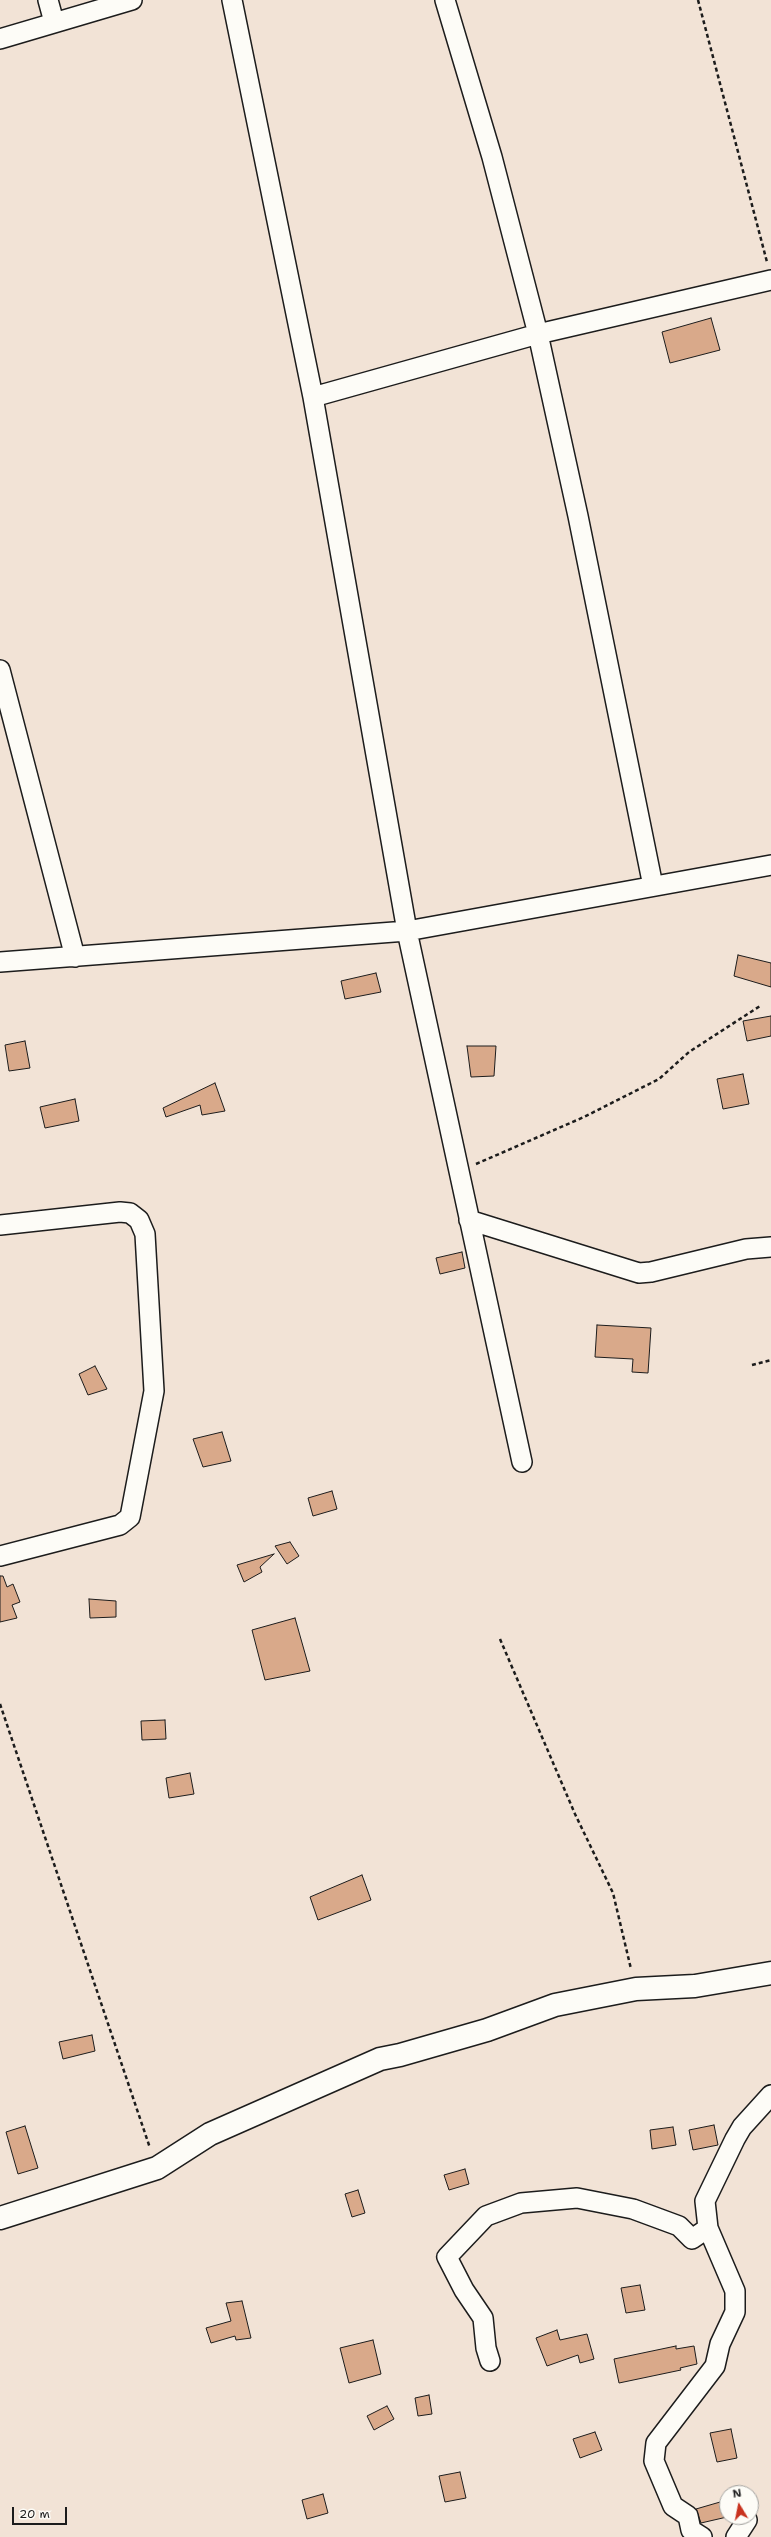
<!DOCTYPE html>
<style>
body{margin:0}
#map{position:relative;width:771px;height:2537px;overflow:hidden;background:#f2e3d6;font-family:"Shantell Sans",sans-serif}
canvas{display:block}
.north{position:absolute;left:719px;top:2485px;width:40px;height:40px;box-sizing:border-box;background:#fdfcf7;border:1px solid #a3a29f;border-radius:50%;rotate:350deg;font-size:11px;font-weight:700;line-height:16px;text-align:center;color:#1c1c1c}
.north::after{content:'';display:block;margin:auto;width:14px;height:18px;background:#c8321e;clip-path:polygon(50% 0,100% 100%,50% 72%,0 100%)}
.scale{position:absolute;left:12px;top:2507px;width:55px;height:18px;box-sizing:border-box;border:2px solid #1c1c1c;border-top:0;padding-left:5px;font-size:12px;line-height:14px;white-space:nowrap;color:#1c1c1c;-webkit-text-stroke:3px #fdfcf7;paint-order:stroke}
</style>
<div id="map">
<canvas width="771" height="2537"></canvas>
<div class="north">N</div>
<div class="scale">20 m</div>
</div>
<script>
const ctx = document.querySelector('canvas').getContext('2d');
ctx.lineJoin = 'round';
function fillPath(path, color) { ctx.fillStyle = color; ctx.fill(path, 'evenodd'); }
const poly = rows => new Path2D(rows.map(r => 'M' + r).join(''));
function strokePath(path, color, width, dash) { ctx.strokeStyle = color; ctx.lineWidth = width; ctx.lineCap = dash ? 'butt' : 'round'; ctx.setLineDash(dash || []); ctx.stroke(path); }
const building = poly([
 [711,318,720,350,670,363,662,332,711,318],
 [738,955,771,963,771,987,734,976,738,955],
 [376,973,381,992,345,999,341,981,376,973],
 [771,1016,771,1036,747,1041,743,1021,771,1016],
 [25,1041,30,1068,9,1071,5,1045,25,1041],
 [467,1046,496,1046,494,1076,471,1077,467,1046],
 [743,1074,749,1104,723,1109,717,1079,743,1074],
 [215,1083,225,1111,202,1115,200,1105,166,1117,163,1108,215,1083],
 [75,1099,79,1121,45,1128,40,1107,75,1099],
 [462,1252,465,1268,440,1274,436,1258,462,1252],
 [597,1325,651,1328,648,1373,632,1372,633,1359,595,1357,597,1325],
 [95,1366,107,1389,88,1395,79,1374,95,1366],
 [222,1432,231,1461,203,1467,193,1439,222,1432],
 [332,1491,337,1509,313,1516,308,1498,332,1491],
 [290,1542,299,1556,287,1564,275,1546,290,1542],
 [274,1554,260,1567,262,1572,244,1582,237,1565,274,1554],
 [0,1576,3,1576,7,1587,13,1584,20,1602,12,1605,17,1618,0,1622,0,1576],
 [89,1599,116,1601,116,1617,90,1618,89,1599],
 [295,1618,310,1671,265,1680,252,1630,295,1618],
 [165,1720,166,1739,142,1740,141,1721,165,1720],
 [190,1773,194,1794,169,1798,166,1778,190,1773],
 [362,1875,371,1900,318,1920,310,1897,362,1875],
 [92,2035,95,2051,63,2059,59,2042,92,2035],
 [714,2125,718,2145,693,2150,689,2130,714,2125],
 [25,2126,38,2168,18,2174,6,2132,25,2126],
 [673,2127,676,2145,652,2149,650,2130,673,2127],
 [465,2169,469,2184,449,2190,444,2175,465,2169],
 [358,2190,365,2213,352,2217,345,2194,358,2190],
 [640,2285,645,2310,626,2313,621,2288,640,2285],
 [242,2301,251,2338,236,2340,235,2336,211,2343,206,2328,231,2321,226,2303,242,2301],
 [557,2330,560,2340,587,2334,594,2359,580,2363,578,2355,547,2366,536,2338,557,2330],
 [373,2340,381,2374,349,2383,340,2348,373,2340],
 [676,2346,676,2349,694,2346,697,2364,680,2368,681,2370,619,2383,614,2359,676,2346],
 [429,2395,432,2414,418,2416,415,2398,429,2395],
 [387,2406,394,2419,374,2430,367,2416,387,2406],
 [731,2429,737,2458,717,2462,710,2433,731,2429],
 [595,2432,602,2450,580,2458,573,2439,595,2432],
 [460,2472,466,2498,445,2502,439,2476,460,2472],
 [323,2494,328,2513,307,2519,302,2500,323,2494],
 [727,2500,727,2517,701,2523,696,2509,727,2500]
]);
fillPath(building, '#d9a98a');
strokePath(building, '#1c1c1c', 1);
const minor = poly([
 [48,0,54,22],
 [232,0,313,397,407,931,522,1462],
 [445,0,492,157,538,334,578,516,653,886],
 [0,39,132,0],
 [313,397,538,334,771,280],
 [0,670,75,957],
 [0,962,407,931,771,865],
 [469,1220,639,1273,651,1272,746,1249,771,1247],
 [0,1225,120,1212,130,1213,139,1220,145,1234,154,1391,130,1517,120,1525,0,1556],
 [490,2361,486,2348,483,2318,464,2290,447,2257,486,2216,521,2203,577,2198,633,2209,679,2226,692,2239,708,2228,705,2201,735,2139,742,2127,771,2095],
 [702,2537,691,2530,688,2516,673,2506,654,2461,656,2443,715,2366,720,2344,735,2312,735,2291,708,2228],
 [736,2537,747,2520]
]);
const tertiary = poly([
 [0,2218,157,2168,210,2134,380,2059,400,2055,487,2030,555,2005,636,1989,695,1986,771,1973]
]);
strokePath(minor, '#1c1c1c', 22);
strokePath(tertiary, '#1c1c1c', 25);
strokePath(poly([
 [698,0,767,262],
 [476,1164,584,1117,659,1079,689,1052,760,1006],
 [752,1365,771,1360],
 [500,1639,575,1814,613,1893,631,1969],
 [0,1704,150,2148]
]), '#1c1c1c', 2.5, [4, 3]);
strokePath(minor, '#fdfcf7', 19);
strokePath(tertiary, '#fdfcf7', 22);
</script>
